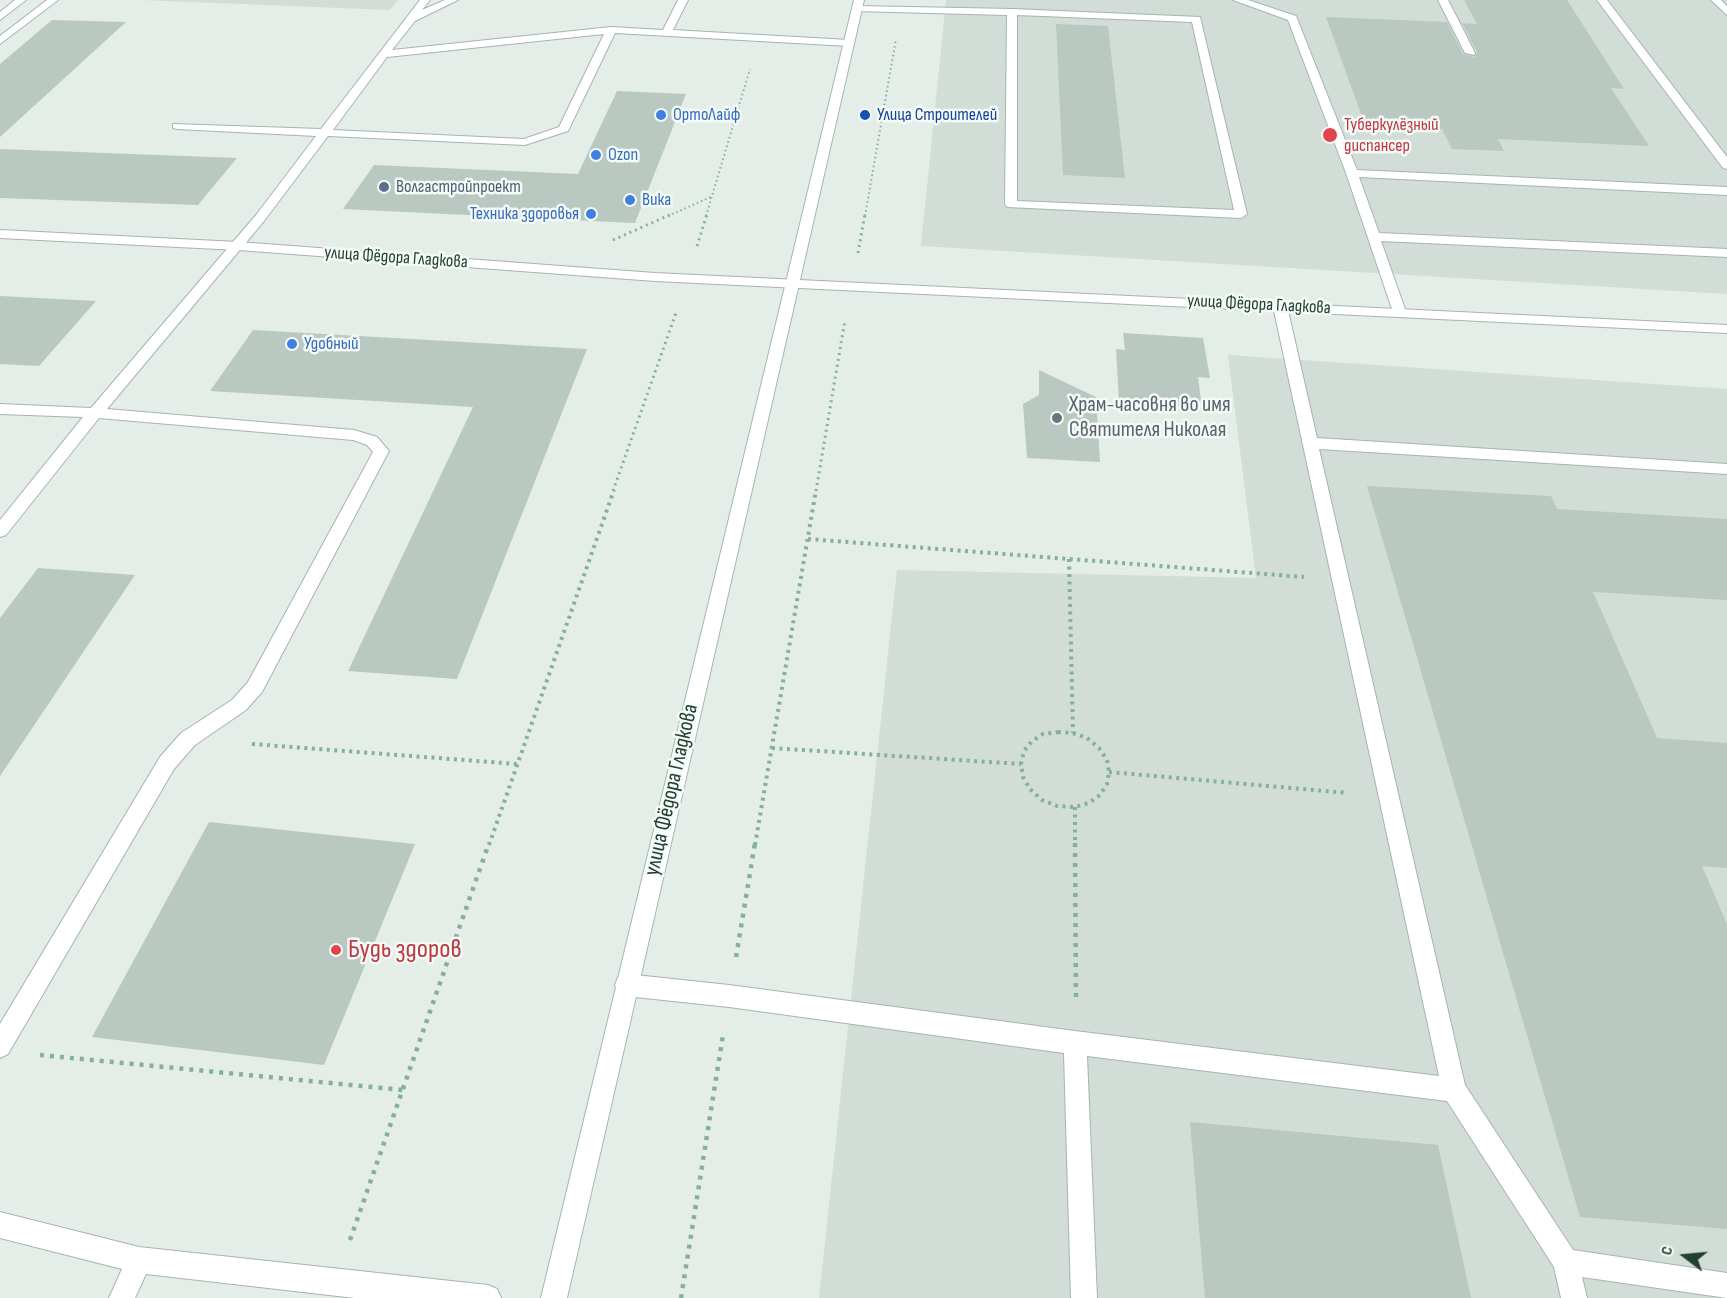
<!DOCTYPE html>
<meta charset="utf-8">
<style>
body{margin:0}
#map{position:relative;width:1727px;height:1298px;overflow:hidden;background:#e4ede8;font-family:"Sofia Sans Condensed",sans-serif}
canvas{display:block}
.north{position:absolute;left:1655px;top:1226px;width:60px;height:60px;-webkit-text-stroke:4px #f4faf6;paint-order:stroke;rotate:286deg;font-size:16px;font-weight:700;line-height:24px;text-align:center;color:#233f34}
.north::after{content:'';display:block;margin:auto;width:21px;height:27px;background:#233f34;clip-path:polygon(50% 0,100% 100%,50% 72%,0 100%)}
</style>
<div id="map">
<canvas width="1727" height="1298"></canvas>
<div class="north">С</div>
</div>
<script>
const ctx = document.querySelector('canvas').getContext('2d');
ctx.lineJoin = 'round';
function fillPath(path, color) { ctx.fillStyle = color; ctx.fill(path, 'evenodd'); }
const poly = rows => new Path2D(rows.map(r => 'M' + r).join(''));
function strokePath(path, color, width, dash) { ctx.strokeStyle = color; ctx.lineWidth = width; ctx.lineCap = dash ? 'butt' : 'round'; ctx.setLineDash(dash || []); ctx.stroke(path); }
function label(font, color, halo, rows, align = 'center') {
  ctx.font = font + ' "Sofia Sans Condensed",sans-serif'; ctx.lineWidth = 5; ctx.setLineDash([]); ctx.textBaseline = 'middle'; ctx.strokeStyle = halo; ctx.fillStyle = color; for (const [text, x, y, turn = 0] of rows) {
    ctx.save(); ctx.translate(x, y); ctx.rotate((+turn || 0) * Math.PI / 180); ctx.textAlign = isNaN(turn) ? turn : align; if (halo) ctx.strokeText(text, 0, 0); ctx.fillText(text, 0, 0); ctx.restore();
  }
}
fillPath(poly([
 [142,0,398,0,390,10],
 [946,0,1727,0,1727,294,921,246],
 [1228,355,1727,389,1727,1298,819,1298,897,570,1256,578]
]), '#d2ddd7');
fillPath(poly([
 [1464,0,1567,0,1624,89,1611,88,1649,146,1498,139,1504,151,1452,149,1442,129,1365,125,1326,17,1447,22,1463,54,1475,57,1477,52,1462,23,1477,24],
 [52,20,126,22,0,137,0,64],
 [1056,24,1108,26,1125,178,1063,175],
 [617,91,686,94,635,223,343,209,374,165,578,174],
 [0,149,237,158,198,205,0,198],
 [0,296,96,301,39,366,0,364],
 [253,330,587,349,457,679,348,671,473,407,210,391],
 [1123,333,1203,338,1210,378,1198,377,1201,401,1189,401,1189,406,1119,402,1116,349,1125,350],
 [1039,370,1096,397,1100,462,1027,458,1023,404,1039,395],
 [1367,486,1551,496,1557,509,1727,519,1727,600,1593,592,1657,738,1727,743,1727,868,1702,866,1727,924,1727,1229,1580,1217],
 [38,568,135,575,0,776,0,618],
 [209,822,415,844,324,1065,92,1037],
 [1190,1122,1438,1145,1471,1298,1205,1298]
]), '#b9c8c1');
const lane = poly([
 [15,0,26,0,0,20,0,12,15,0],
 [420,0,430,0,422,10,445,0,458,0,415,21,392,50,611,27,663,30,678,0,688,0,673,30,849,40,854,43,849,46,615,33,568,131,525,145,328,136,264,221,107,409,354,430,377,437,389,451,262,692,246,710,195,745,174,769,8,1054,0,1058,0,1024,160,757,181,733,232,700,248,682,373,452,367,445,353,440,99,418,6,535,0,537,0,520,83,417,0,414,0,404,91,408,256,215,316,136,177,129,173,128,173,124,321,129,420,0],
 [604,34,559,127,524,139,333,130,387,57,604,34],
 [1233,0,1248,0,1296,16,1357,170,1727,187,1727,195,1359,177,1379,233,1727,249,1727,257,1381,241,1406,312,1399,316,1394,315,1346,173,1288,20,1233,0],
 [1438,0,1448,0,1475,53,1474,55,1465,53,1438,0],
 [1597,0,1607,0,1727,157,1727,169,1723,168,1597,0],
 [1711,0,1721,0,1727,6,1727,15,1711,0],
 [857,6,1012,9,1200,17,1247,214,1241,218,1007,207,1005,204,1007,15,854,11,854,7,857,6],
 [1017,15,1192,22,1234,210,1017,201,1017,15],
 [1280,302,1287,306,1317,438,1727,464,1727,474,1319,449,1465,1085,1573,1250,1727,1273,1727,1298,1582,1277,1587,1298,1561,1298,1554,1267,1447,1101,1087,1056,1097,1298,1071,1298,1064,1053,729,1007,626,996,618,993,615,985,618,977,626,974,729,985,1075,1031,1439,1076,1273,306,1280,302],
 [0,1212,139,1247,488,1285,497,1289,501,1298,355,1298,146,1274,135,1298,109,1298,122,1269,0,1238,0,1212]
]);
const street = poly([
 [47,0,58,0,0,44,0,36,47,0],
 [0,230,238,242,655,273,1727,325,1727,333,655,281,238,250,0,238,0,230]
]);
const secondary = poly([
 [854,0,864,0,567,1298,541,1298,854,0]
]);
strokePath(lane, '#a6b5ae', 2);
strokePath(street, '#a6b5ae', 2);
strokePath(secondary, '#a2b9af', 2);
strokePath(poly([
 [668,216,713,196],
 [706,216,750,69],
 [865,216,896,39]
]), '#84b19e', 2, [1.5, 3]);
strokePath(poly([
 [613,240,672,214],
 [697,246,707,214],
 [858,253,865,214],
 [613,491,677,310],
 [816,491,845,320]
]), '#84b19e', 3, [2, 4]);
strokePath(poly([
 [808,539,1304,577],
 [1069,559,1073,733],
 [1058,732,1073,733,1087,738,1099,748,1107,760,1109,772,1107,784,1100,795,1089,803,1075,807,1057,806,1042,800,1030,789,1023,777,1021,764,1024,751,1032,741,1043,734,1058,732],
 [252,744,517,764],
 [772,748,1021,764],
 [1109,772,1348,793],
 [1075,807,1075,845],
 [489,845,614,490],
 [755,845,816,490]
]), '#84b19e', 4, [3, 4.5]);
strokePath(poly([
 [1075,843,1076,1001],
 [736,957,755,843],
 [40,1055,403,1090],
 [350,1240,489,843],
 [681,1298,723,1035]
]), '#84b19e', 4.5, [4, 6]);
fillPath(lane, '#fff');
fillPath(street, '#fff');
fillPath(secondary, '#fff');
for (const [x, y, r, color] of [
 [661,115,6,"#3f7fe0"],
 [865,115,6,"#1a4fb4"],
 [1330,135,8,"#e0444e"],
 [596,155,6,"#3f7fe0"],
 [384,187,6,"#5c6f8a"],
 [630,200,6,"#3f7fe0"],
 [591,214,6,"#3f7fe0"],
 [292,344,6,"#3f7fe0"],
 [1057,418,6,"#6b7280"],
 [336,950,6,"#e0444e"]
]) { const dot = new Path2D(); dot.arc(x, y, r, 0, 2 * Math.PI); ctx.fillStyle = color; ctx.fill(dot); strokePath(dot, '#f4faf6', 2); }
label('18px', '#366cbe', '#f4faf6', [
 ["ОртоЛайф",673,115],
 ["Ozon",608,155],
 ["Вика",642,200],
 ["Техника здоровья",579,214,"right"],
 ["Удобный",304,344]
], 'left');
label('18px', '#164399', '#f4faf6', [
 ["Улица Строителей",877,115]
], 'left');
label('18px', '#be3a42', '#f4faf6', [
 ["Туберкулёзный",1344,125],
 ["диспансер",1344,146]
], 'left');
label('18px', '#4e5e75', '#f4faf6', [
 ["Волгастройпроект",396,187]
], 'left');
label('18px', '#233f34', '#f4faf6', [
 ["улица Фёдора Гладкова",396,258,4],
 ["улица Фёдора Гладкова",1259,305,3]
]);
label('22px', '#5b616d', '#f4faf6', [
 ["Храм-часовня во имя",1069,405],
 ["Святителя Николая",1069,430]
], 'left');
label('22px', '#233f34', '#f4faf6', [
 ["улица Фёдора Гладкова",672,790,-77]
]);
label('27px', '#be3a42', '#f4faf6', [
 ["Будь здоров",348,950]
], 'left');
</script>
